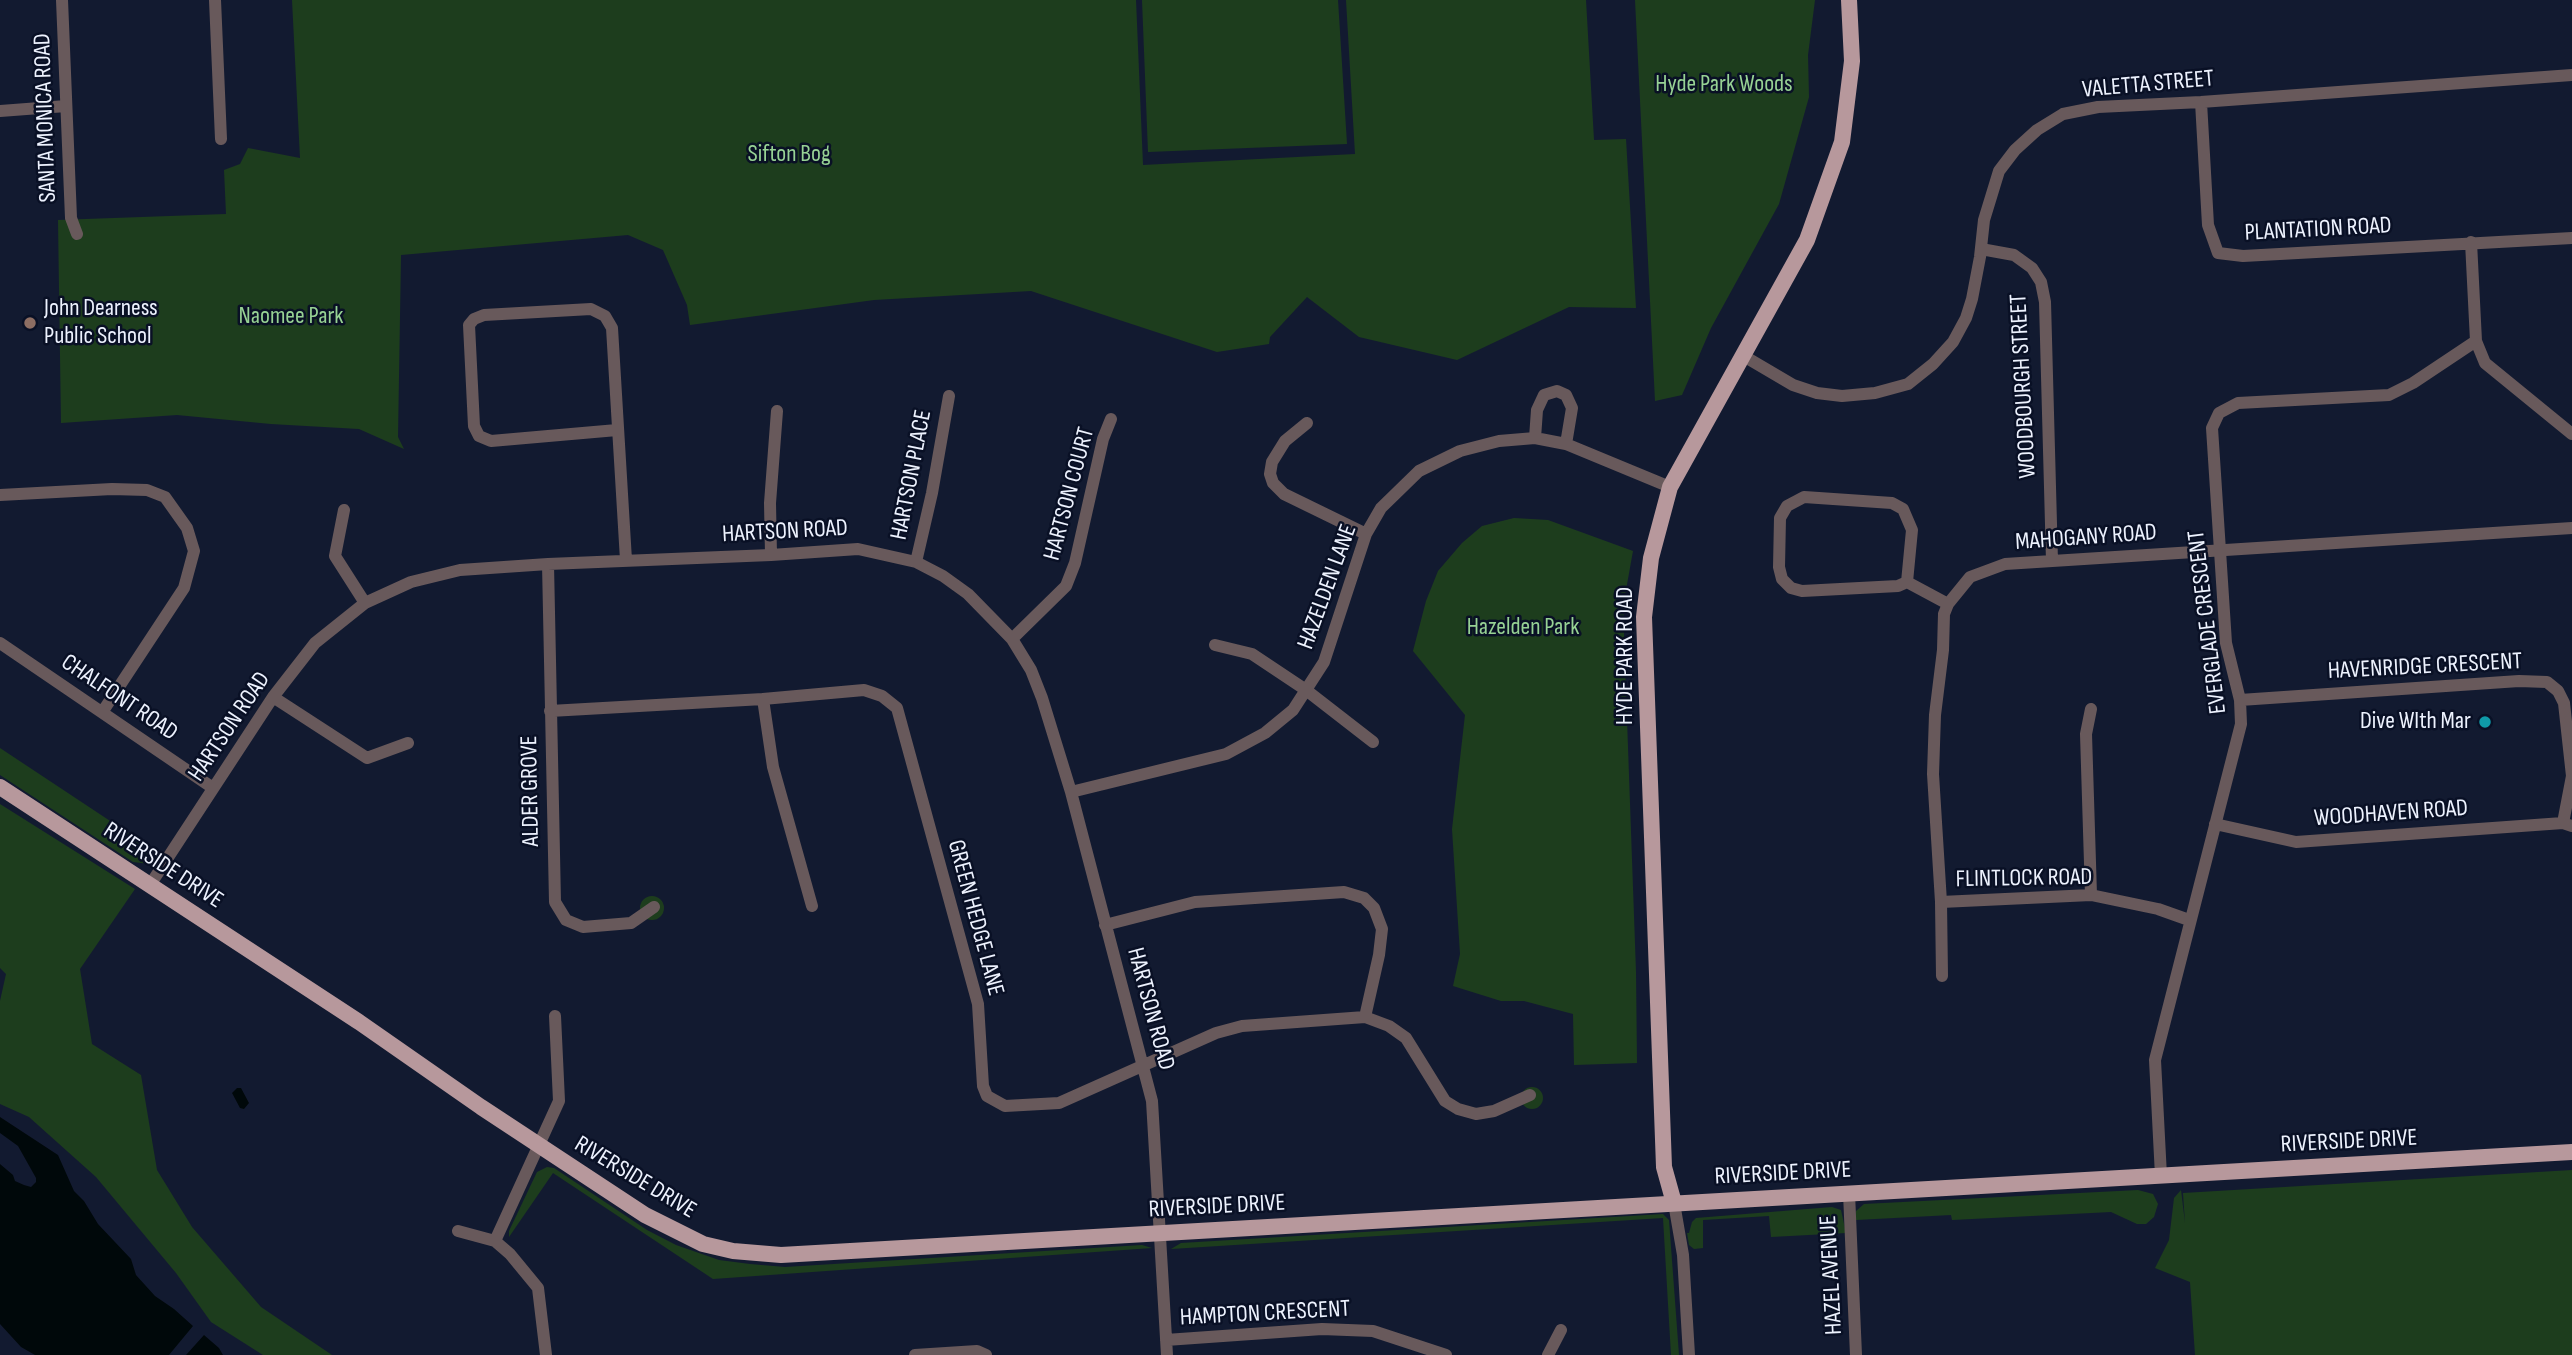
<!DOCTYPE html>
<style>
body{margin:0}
canvas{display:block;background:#121a30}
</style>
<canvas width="2572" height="1355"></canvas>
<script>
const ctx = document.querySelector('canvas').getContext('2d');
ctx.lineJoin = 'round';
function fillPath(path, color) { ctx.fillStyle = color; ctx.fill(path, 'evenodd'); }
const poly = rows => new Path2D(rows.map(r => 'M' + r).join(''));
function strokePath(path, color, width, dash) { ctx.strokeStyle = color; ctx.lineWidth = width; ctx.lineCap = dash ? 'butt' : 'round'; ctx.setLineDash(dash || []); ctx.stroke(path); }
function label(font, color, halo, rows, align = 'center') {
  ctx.font = font + ' "Sofia Sans Condensed",sans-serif'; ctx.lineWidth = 5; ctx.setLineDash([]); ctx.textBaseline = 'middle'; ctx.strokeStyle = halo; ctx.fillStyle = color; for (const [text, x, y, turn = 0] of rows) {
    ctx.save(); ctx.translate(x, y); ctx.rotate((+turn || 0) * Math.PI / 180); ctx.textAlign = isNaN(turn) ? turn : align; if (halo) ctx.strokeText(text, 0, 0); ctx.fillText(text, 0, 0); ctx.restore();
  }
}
fillPath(poly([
 [292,0,1136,0,1143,165,1355,154,1346,0,1586,0,1594,140,1626,139,1636,308,1569,307,1457,360,1359,337,1307,297,1270,337,1269,344,1217,352,1031,291,874,300,690,325,687,305,663,250,628,235,401,255,398,437,404,449,359,429,271,424,177,415,61,423,58,220,226,214,224,170,240,164,248,148,300,158],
 [1142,0,1338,0,1347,144,1148,152],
 [1635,0,1815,0,1808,55,1809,97,1779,204,1711,328,1682,395,1655,401],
 [1514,518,1548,520,1633,551,1624,601,1624,635,1636,972,1637,1063,1574,1065,1573,1014,1524,1001,1501,1001,1453,986,1460,954,1452,829,1465,715,1413,651,1426,601,1438,571,1462,543,1482,526],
 [0,748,160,854,149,864,133,862,0,775],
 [0,804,135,889,80,969,92,1044,141,1075,157,1170,192,1227,261,1307,332,1355,263,1355,211,1322,176,1273,96,1177,29,1117,0,1104,0,1001,6,974,0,968],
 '640 908a12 12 0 1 1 24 0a12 12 0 1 1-24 0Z',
 '1521 1098a11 11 0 1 1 22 0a11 11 0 1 1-22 0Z',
 [547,1167,554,1168,647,1230,676,1245,719,1260,750,1264,785,1267,1142,1245,1152,1248,713,1279,553,1173,509,1237,509,1231,537,1172],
 [2572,1170,2572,1355,2195,1355,2190,1282,2155,1268,2169,1240,2174,1198,2181,1190,2185,1223,2183,1193],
 [2138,1190,2153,1194,2158,1204,2154,1217,2146,1224,2137,1224,2111,1212,1952,1220,1951,1215,1856,1220,1856,1211,1864,1204],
 [1832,1207,1841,1210,1846,1233,1771,1237,1769,1216,1703,1220,1703,1248,1694,1249,1689,1245,1687,1233,1689,1233,1692,1222,1696,1218],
 [1663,1214,1669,1220,1679,1355,1671,1355,1663,1218,1171,1249,1181,1243]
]), '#1d3d1d');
fillPath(poly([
 [237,1088,241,1088,249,1103,244,1109,240,1108,232,1093],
 [0,1117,58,1155,74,1191,84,1201,98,1224,131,1259,136,1275,155,1296,174,1309,193,1326,169,1355,35,1355,21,1347,0,1324,0,1164,13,1175,15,1181,24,1185,31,1187,36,1182,36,1178,18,1146,0,1133],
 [204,1335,219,1348,223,1355,186,1355]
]), '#00080a');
strokePath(poly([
 [62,0,71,218,77,234],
 [215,0,221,139],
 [2201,102,2208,225,2218,253,2243,256,2572,238],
 [0,111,66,106],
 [2471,242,2476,341,2485,363,2572,434],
 [1981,249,2014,255,2032,268,2041,282,2045,302,2052,561],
 [1742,355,1793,385,1817,393,1842,396,1875,393,1908,384,1933,364,1953,342,1966,318,1972,299,1980,257,1984,220,1999,171,2015,150,2037,130,2063,114,2098,107,2201,102,2572,75],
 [1307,423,1285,441,1272,462,1270,474,1273,483,1284,494,1366,534],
 [617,430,491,441,479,436,474,426,469,325,474,319,484,315,591,309,605,316,612,328,626,560],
 [1535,438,1537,410,1544,395,1557,391,1566,395,1572,408,1566,444],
 [0,495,112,489,147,490,165,497,187,528,194,551,184,588,103,711],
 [344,510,335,556,365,603],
 [771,555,770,503,777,411],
 [916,562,932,493,949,396],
 [548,564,555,902,566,920,583,927,631,923,654,907],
 [1907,582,1912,530,1903,509,1892,503,1804,497,1787,506,1780,518,1779,567,1782,579,1791,588,1802,591,1898,586,1907,582,1948,604],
 [1012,639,1066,586,1075,563,1103,439,1111,419],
 [0,643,213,788],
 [1215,645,1252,654,1306,690,1373,742],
 [273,697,367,758,408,743],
 [763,699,773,767,812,906],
 [2240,700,2519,681,2547,682,2558,691,2564,703,2572,776,2563,823],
 [550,711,763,699,864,690,882,696,897,708,978,1004,983,1086,987,1096,1005,1106,1059,1103,1216,1033,1242,1026,1365,1017,1389,1026,1406,1038,1445,1101,1458,1109,1476,1114,1494,1111,1530,1095],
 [1071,792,1226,754,1265,733,1293,710,1324,662,1366,534,1381,508,1419,471,1460,451,1499,441,1535,438,1566,444,1670,487],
 [2215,824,2296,842,2563,823,2572,826],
 [150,885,273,697,315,643,365,603,411,582,460,570,548,564,771,555,858,549,916,562,943,576,968,594,1012,639,1031,670,1042,698,1071,792,1152,1101,1167,1355],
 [2091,895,2086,734,2091,709],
 [1941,902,2091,895,2158,909,2189,920],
 [1105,925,1195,902,1344,892,1364,898,1374,908,1382,929,1379,955,1365,1017],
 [1942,976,1941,902,1933,774,1935,715,1943,650,1944,614,1948,604,1970,577,2005,564,2572,528],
 [2161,1176,2155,1060,2241,724,2240,700,2226,643,2212,428,2219,413,2238,403,2389,395,2413,383,2476,341],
 [1849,1193,1856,1355],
 [1674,1203,1683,1255,1689,1355],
 [458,1231,495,1241],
 [1166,1340,1322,1329,1373,1331,1446,1355],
 [546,1355,538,1288,510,1254,495,1241,559,1101,555,1016],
 [915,1355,977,1351,986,1355],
 [1548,1355,1561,1330]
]), '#68595b', 12);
strokePath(poly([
 [0,787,359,1022,481,1107,645,1215,703,1244,733,1251,781,1255,2572,1152],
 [1674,1203,1664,1167,1644,617,1651,558,1670,487,1807,240,1842,142,1852,61,1849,0]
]), '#b7989c', 16);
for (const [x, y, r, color] of [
 [30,323,7,"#8d6e63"],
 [2485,722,7,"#0f9aa8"]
]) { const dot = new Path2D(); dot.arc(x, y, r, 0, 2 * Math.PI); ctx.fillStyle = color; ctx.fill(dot); strokePath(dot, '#091025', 2.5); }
label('24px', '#97d294', '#091025', [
 ["Hyde Park Woods",1724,85],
 ["Sifton Bog",789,155],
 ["Naomee Park",291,317],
 ["Hazelden Park",1523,628]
]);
label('24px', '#edf2fe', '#091025', [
 ["VALETTA STREET",2148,85,-5],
 ["SANTA MONICA ROAD",46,118,-92],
 ["PLANTATION ROAD",2318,230,-3],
 ["WOODBOURGH STREET",2024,386,-93],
 ["HARTSON PLACE",912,475,-79],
 ["HARTSON COURT",1070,494,-75],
 ["HARTSON ROAD",785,532,-3],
 ["MAHOGANY ROAD",2086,538,-4],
 ["HAZELDEN LANE",1328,587,-70],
 ["EVERGLADE CRESCENT",2208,622,-97],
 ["HYDE PARK ROAD",1626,656,-90],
 ["HAVENRIDGE CRESCENT",2425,667,-3],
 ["CHALFONT ROAD",119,698,34],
 ["HARTSON ROAD",230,727,-56],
 ["ALDER GROVE",531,791,-91],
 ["WOODHAVEN ROAD",2391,814,-4],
 ["RIVERSIDE DRIVE",163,866,33],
 ["FLINTLOCK ROAD",2024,879,-1],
 ["GREEN HEDGE LANE",975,918,75],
 ["HARTSON ROAD",1150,1009,75],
 ["RIVERSIDE DRIVE",2349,1142,-3],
 ["RIVERSIDE DRIVE",1783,1174,-3],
 ["RIVERSIDE DRIVE",635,1178,31],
 ["RIVERSIDE DRIVE",1217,1207,-3],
 ["HAZEL AVENUE",1832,1275,-93],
 ["HAMPTON CRESCENT",1265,1314,-3]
]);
label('24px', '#edf2fe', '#091025', [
 ["John Dearness",44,309],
 ["Public School",44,337],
 ["Dive WIth Mar",2471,722,"right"]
], 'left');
</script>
